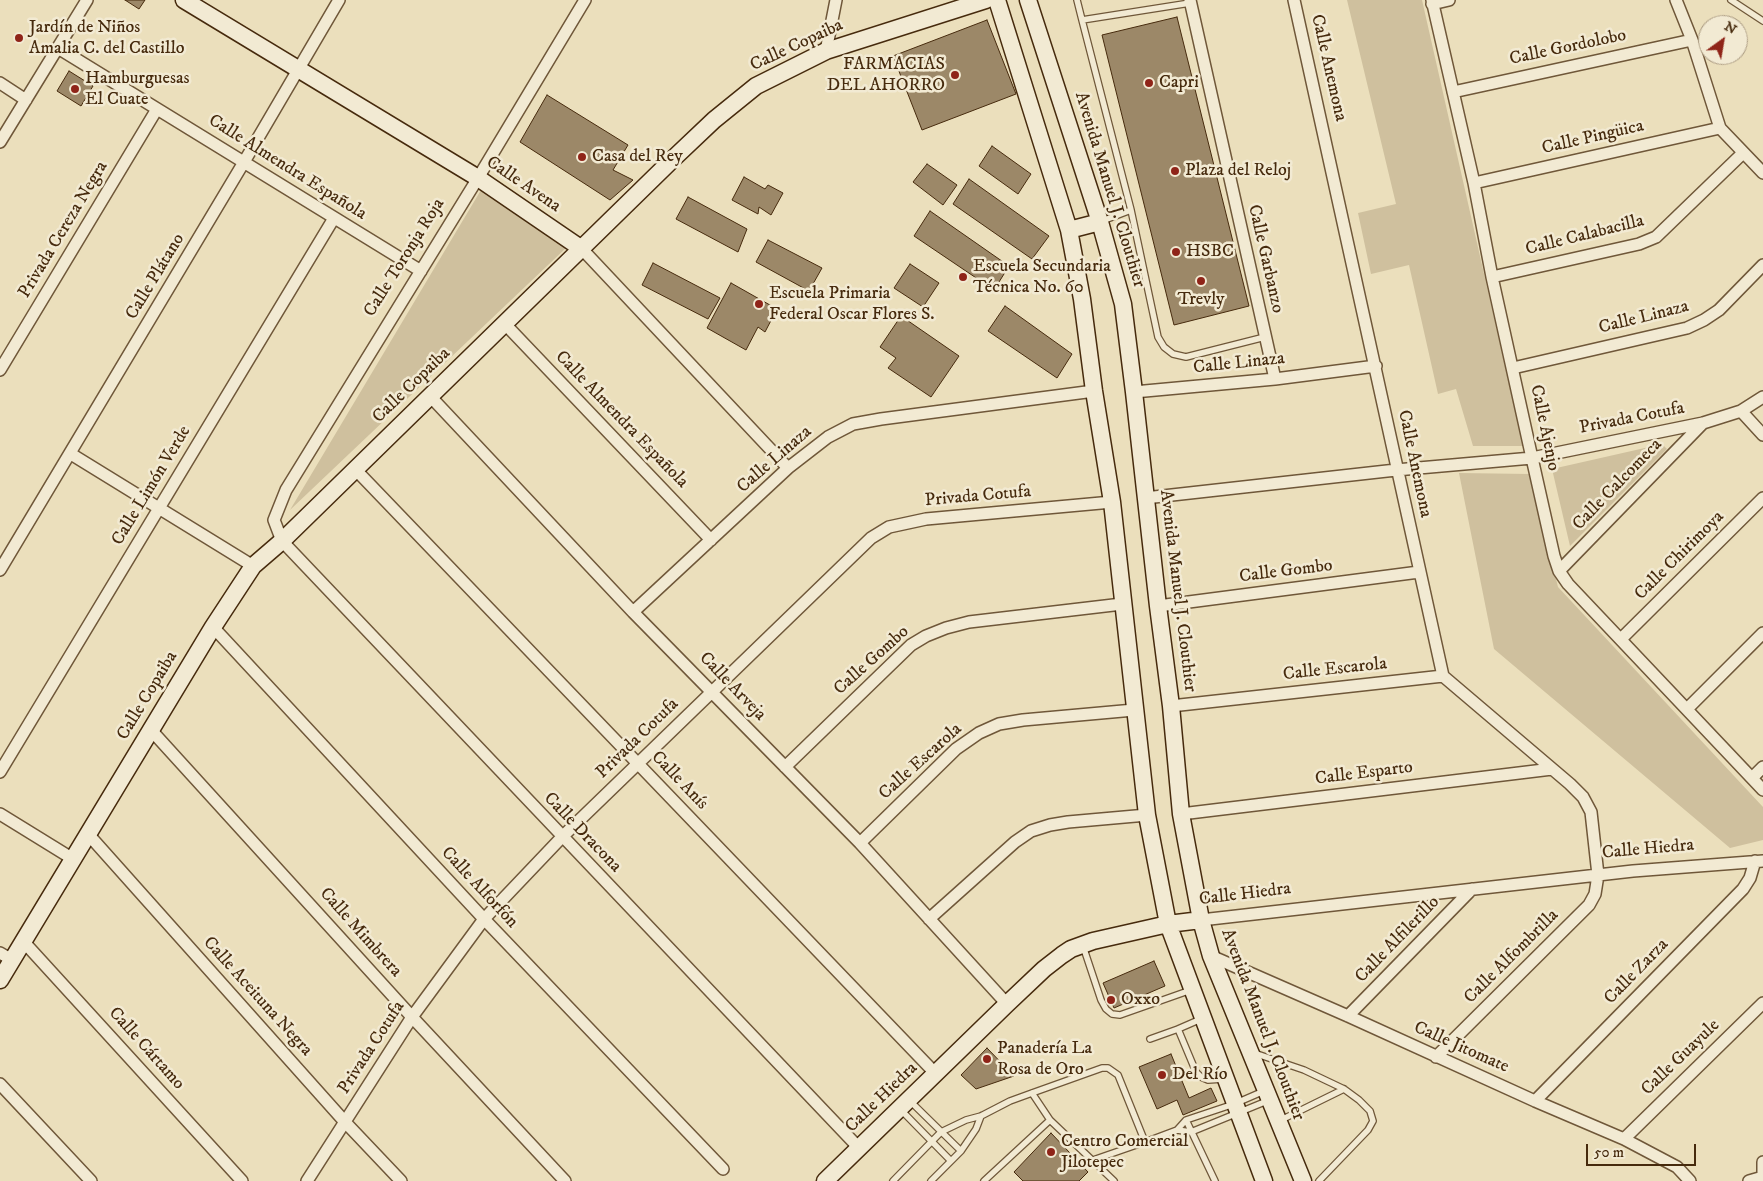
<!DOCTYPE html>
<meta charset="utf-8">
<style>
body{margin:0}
#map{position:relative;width:1763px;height:1181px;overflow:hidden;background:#ebdfbc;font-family:"IM FELL DW Pica",serif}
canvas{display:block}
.north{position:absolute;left:1698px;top:15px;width:50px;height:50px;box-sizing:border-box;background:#f2ead3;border:1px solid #ad9d84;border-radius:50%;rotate:32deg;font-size:14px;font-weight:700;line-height:20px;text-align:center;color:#462a0d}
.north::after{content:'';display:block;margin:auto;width:18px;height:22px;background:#8f2418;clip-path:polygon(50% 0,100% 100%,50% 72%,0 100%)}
.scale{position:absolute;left:1586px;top:1144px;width:110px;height:22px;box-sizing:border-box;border:2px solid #462a0d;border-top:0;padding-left:6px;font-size:15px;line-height:18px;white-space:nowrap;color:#462a0d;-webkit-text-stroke:4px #f2ead3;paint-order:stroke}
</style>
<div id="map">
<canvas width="1763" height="1181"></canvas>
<div class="north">N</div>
<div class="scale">50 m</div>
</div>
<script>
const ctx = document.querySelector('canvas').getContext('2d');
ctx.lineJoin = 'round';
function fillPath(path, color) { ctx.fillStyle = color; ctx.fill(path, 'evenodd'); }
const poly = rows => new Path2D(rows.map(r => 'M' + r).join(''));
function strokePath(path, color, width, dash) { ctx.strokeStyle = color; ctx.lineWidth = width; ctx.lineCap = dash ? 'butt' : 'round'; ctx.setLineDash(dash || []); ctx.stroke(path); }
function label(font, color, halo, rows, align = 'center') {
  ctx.font = font + ' "IM FELL DW Pica",serif'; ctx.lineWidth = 5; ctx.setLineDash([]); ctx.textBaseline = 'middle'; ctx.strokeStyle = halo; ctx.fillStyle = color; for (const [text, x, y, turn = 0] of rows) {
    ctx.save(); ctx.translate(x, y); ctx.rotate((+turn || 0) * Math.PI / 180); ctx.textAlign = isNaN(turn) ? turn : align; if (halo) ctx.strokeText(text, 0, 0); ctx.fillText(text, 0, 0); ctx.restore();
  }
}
fillPath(poly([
 [1347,0,1422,0,1523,446,1473,446,1456,389,1438,394,1409,265,1371,274,1358,213,1396,204],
 [481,190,567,247,290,510],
 [1658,445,1664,446,1667,449,1570,546,1552,469],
 [1459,473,1530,474,1558,587,1763,807,1763,840,1730,848,1494,649]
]), '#cfc09e');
const building = poly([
 [125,0,145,0,139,9,125,0],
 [1177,17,1249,306,1174,325,1102,35,1177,17],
 [987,20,1016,94,922,130,893,56,987,20],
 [69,71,93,86,81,106,57,91,69,71],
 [547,95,628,145,613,170,633,180,610,200,520,142,547,95],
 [992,146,1031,174,1018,194,979,166,992,146],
 [927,164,957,185,943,205,913,182,927,164],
 [744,177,765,189,768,185,783,193,771,215,759,207,758,214,732,200,744,177],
 [969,179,1049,236,1032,259,953,204,969,179],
 [688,197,747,229,738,252,676,219,688,197],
 [930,211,1009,266,994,290,914,236,930,211],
 [768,240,822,268,809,291,756,262,768,240],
 [653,263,720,298,708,319,642,285,653,263],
 [910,264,939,283,923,307,894,288,910,264],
 [731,283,777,309,765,332,758,327,746,350,707,328,731,283],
 [1005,306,1072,354,1057,378,988,331,1005,306],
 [901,316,959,356,931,397,888,368,896,358,880,347,901,316],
 [1154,961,1165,986,1114,1008,1103,983,1154,961],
 [987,1048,1014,1076,976,1089,961,1075,987,1048],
 [1171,1054,1189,1098,1211,1088,1217,1101,1183,1115,1177,1100,1157,1109,1139,1067,1171,1054],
 [1051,1133,1088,1172,1079,1181,1023,1181,1014,1172,1051,1133]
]);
fillPath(building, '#9c8868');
strokePath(building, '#462a0d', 1);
const lane = poly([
 [1077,0,1082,20],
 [1731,0,1763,21],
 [1190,3,1082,20,1131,210,1158,337,1164,347,1173,354,1186,357,1265,337],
 [1102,221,1131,210],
 [1083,946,1101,1000,1106,1009,1112,1014,1120,1015,1191,990],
 [1201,1019,1178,1029,1196,1072,1201,1077,1208,1080,1223,1079],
 [1150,1039,1178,1029],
 [1254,1053,1304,1070,1344,1089,1359,1100,1370,1111,1373,1121,1368,1130,1319,1181],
 [1032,1093,1050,1120,1114,1181],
 [909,1100,961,1151],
 [900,1109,951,1161],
 [1186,1120,1215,1181],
 [1281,1120,1344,1089],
 [1177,1130,1186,1120,1234,1104,1264,1091],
 [1145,1142,1177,1130,1191,1132,1267,1101],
 [893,1181,941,1132,966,1120,981,1116,1010,1101,1032,1093,1102,1068,1108,1068,1118,1075,1145,1142,1093,1160],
 [931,1181,961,1151,976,1129,981,1116],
 [984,1181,1050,1120]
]);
const street = poly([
 [585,0,478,178,286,490,274,520,282,541,859,1148],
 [1190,0,1275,379],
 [1294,0,1443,676,1570,784,1583,797,1591,812,1598,875,1595,894,1589,905,1436,1057],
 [1432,0,1474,183,1492,277,1532,458,1554,556,1559,571,1568,584,1763,790],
 [1676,0,1692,40,1720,128,1763,173],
 [1432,4,1449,0],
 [58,48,421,271],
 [826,51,836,0],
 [0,83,26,100],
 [1453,92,1692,40],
 [0,142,87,0],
 [1474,183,1720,128],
 [582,249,788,468],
 [1492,277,1639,244,1656,237,1743,153],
 [505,324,711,540],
 [1513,368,1687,328,1704,320,1719,310,1763,265],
 [0,370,157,109],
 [1134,392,1275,379,1376,366],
 [430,396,633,612,860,843,1007,1004],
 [1741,411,1763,435],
 [71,454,253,566],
 [355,469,935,1073],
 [1145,498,1396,470,1532,458,1703,423,1741,411,1763,397],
 [0,570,244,162,339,0],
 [1559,571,1703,423],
 [1158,606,1419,572],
 [633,612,788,468,828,437,853,424,881,419,1094,391],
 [213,627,484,919,723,1169],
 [1621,639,1763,498],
 [1171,706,1443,676],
 [1687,709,1763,633],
 [151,730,412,1017,565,1181],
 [785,767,911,645,926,636,946,628,969,622,1122,604],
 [0,772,334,218],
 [1752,778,1763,767],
 [0,814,73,859],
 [1181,814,1552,769],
 [88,834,345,1122,401,1181],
 [860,843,956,749,979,733,999,724,1023,720,1134,710],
 [929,919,1015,842,1031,831,1050,825,1068,822,1147,815],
 [1201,920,1633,871,1763,861],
 [23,941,242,1181],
 [0,953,12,960],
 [1211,956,1348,1016,1535,1101,1624,1139,1677,1167,1690,1181],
 [1348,1016,1472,889],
 [0,1084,91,1181],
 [1535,1101,1743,889,1750,878,1755,861],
 [1624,1139,1763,1003],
 [1763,1177,1763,1162],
 [307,1181,412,1017,484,919,562,837,871,538,889,527,926,519,1112,502],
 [1749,1181,1763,1177]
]);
const secondary = poly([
 [184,0,478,178,582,249],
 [997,0,1069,230,1082,299,1094,391,1112,502,1147,815,1168,924,1264,1181],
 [1028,0,1100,222,1123,304,1134,392,1158,606,1171,706,1181,814,1201,920,1211,956,1303,1181],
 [1069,230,1100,222],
 [0,980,213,627,253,566,282,541,676,156,714,120,756,86,826,51,986,0],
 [825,1181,1007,1004,1044,969,1062,955,1071,949,1093,941,1168,924,1201,920]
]);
strokePath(lane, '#6f5739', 8);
strokePath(street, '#6f5739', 14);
strokePath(secondary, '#462a0d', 19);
strokePath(lane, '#f2ead3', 5.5);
strokePath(street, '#f2ead3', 11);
strokePath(secondary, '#f2ead3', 16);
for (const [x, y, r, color] of [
 [19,38,5,"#8f2418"],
 [955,75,5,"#8f2418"],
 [1149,83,5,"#8f2418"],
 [75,89,5,"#8f2418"],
 [582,157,5,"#8f2418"],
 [1175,171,5,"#8f2418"],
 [1176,252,5,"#8f2418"],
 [963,277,5,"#8f2418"],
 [1201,281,5,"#8f2418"],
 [759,304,5,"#8f2418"],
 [1111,1000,5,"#8f2418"],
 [987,1059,5,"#8f2418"],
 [1162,1075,5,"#8f2418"],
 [1051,1152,5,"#8f2418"]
]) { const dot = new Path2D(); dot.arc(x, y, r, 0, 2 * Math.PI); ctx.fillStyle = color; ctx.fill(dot); strokePath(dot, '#f2ead3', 2); }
label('18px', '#462a0d', '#f2ead3', [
 ["Jardín de Niños",29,28],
 ["Amalia C. del Castillo",29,49],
 ["FARMACIAS",945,65,"right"],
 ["DEL AHORRO",945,86,"right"],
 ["Hamburguesas",85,79],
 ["El Cuate",85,100],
 ["Capri",1159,83],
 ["Casa del Rey",592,157],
 ["Plaza del Reloj",1185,171],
 ["HSBC",1186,252],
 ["Escuela Secundaria",973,267],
 ["Técnica No. 60",973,288],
 ["Escuela Primaria",769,294],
 ["Federal Oscar Flores S.",769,315],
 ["Trevly",1201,300,"center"],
 ["Oxxo",1121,1000],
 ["Panadería La",997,1049],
 ["Rosa de Oro",997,1070],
 ["Del Río",1172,1075],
 ["Centro Comercial",1061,1142],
 ["Jilotepec",1061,1163]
], 'left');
label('18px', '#462a0d', '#f2ead3', [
 ["Calle Copaiba",797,46,-25],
 ["Calle Gordolobo",1568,48,-12],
 ["Calle Anemona",1328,68,77],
 ["Calle Pingüica",1593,138,-13],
 ["Calle Almendra Española",287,168,32],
 ["Calle Avena",523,185,34],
 ["Avenida Manuel J. Clouthier",1109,190,73],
 ["Privada Cereza Negra",64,230,-59],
 ["Calle Calabacilla",1585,236,-14],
 ["Calle Toronja Roja",405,258,-58],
 ["Calle Garbanzo",1265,259,77],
 ["Calle Plátano",156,277,-59],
 ["Calle Linaza",1644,318,-14],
 ["Calle Linaza",1239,364,-6],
 ["Calle Copaiba",412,386,-44],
 ["Privada Cotufa",1632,419,-11],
 ["Calle Almendra Española",621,420,46],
 ["Calle Ajenjo",1544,428,78],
 ["Calle Linaza",775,460,-41],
 ["Calle Anemona",1414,464,78],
 ["Calle Calcomeca",1618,485,-46],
 ["Calle Limón Verde",152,486,-59],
 ["Privada Cotufa",978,497,-5],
 ["Calle Chirimoya",1680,556,-45],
 ["Calle Gombo",1286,572,-7],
 ["Avenida Manuel J. Clouthier",1177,591,83],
 ["Calle Gombo",872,661,-42],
 ["Calle Escarola",1335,670,-6],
 ["Calle Arveja",732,687,46],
 ["Calle Copaiba",148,696,-59],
 ["Privada Cotufa",638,739,-44],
 ["Calle Escarola",921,762,-42],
 ["Calle Esparto",1364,774,-7],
 ["Calle Anís",679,781,46],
 ["Calle Dracona",582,833,46],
 ["Calle Hiedra",1648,850,-5],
 ["Calle Alforfón",479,888,47],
 ["Calle Hiedra",1245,895,-7],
 ["Calle Mimbrera",360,933,48],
 ["Calle Alfilerillo",1398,940,-46],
 ["Calle Alfombrilla",1512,957,-45],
 ["Calle Zarza",1637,972,-46],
 ["Calle Aceituna Negra",257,997,48],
 ["Avenida Manuel J. Clouthier",1262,1025,69],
 ["Privada Cotufa",372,1048,-57],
 ["Calle Jitomate",1461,1048,24],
 ["Calle Cártamo",146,1049,48],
 ["Calle Guayule",1681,1058,-44],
 ["Calle Hiedra",882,1098,-44]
]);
</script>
